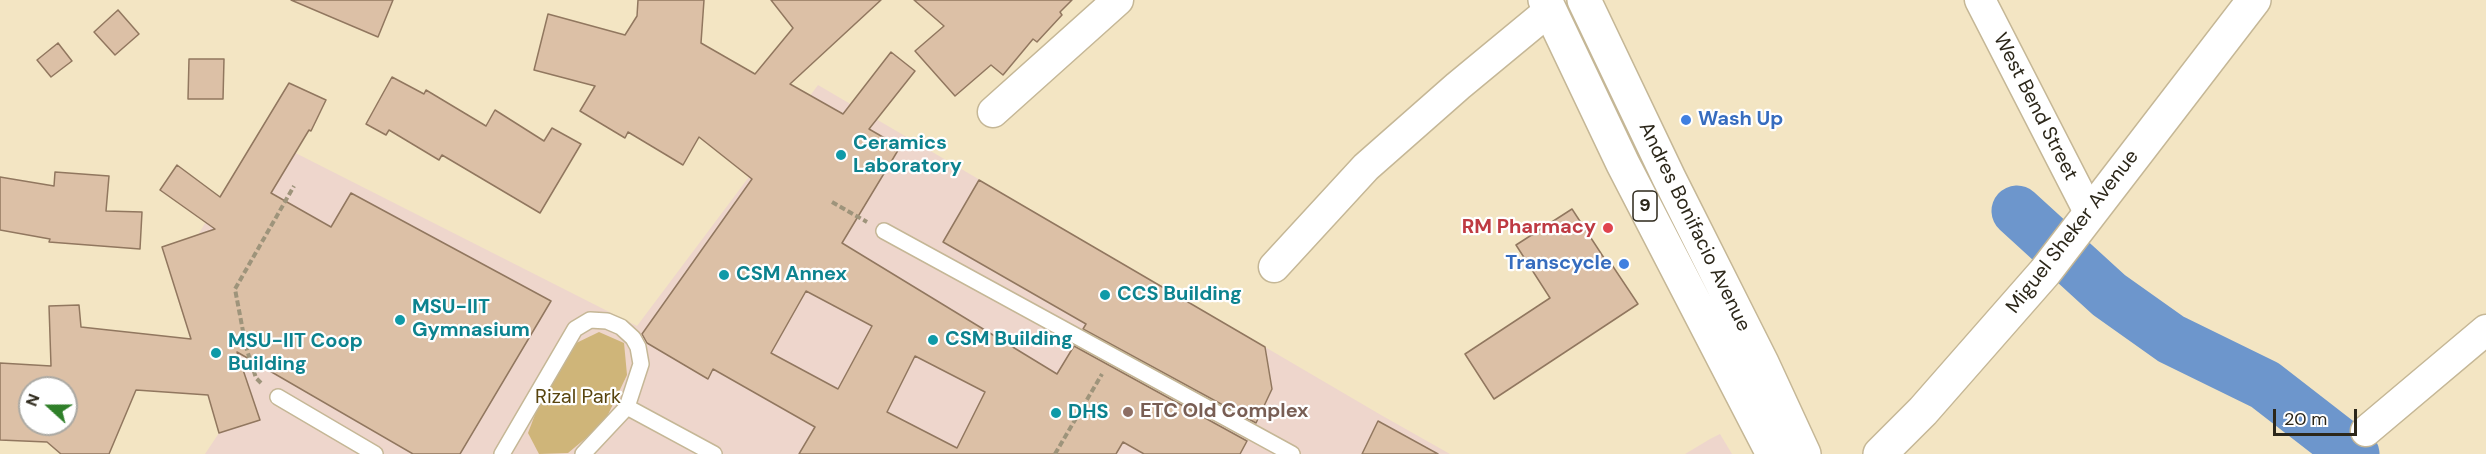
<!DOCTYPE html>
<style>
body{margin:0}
#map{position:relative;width:2486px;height:454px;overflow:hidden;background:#f3e5c3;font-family:"DM Sans",sans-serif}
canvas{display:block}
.north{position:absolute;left:18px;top:376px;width:60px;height:60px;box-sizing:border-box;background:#fff;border:2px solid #aba9a3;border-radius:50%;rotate:291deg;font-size:16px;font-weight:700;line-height:24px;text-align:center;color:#2c271a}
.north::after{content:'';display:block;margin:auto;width:21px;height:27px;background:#2f7f29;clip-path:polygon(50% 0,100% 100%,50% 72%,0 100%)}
.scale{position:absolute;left:2273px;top:409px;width:84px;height:27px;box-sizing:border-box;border:3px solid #2c271a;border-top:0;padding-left:8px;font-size:18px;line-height:21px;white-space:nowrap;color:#2c271a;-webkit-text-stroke:4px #fff;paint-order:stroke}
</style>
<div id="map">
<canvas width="2486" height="454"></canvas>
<div class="north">N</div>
<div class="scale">20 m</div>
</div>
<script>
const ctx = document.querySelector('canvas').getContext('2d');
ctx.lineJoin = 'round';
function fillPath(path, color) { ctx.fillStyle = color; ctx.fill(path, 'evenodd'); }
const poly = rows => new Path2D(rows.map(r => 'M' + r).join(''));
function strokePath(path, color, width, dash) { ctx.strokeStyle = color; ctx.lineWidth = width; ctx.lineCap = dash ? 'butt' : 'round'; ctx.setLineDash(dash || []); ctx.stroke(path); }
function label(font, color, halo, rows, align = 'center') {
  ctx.font = font + ' "DM Sans",sans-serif'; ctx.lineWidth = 4.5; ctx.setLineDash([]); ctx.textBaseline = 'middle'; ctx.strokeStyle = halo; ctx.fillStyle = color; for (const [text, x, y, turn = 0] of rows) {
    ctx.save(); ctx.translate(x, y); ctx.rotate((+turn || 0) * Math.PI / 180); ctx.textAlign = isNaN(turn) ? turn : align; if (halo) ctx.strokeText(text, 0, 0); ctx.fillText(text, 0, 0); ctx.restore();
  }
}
fillPath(poly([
 [818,85,1381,415,1450,454,205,454,219,433,162,247,198,235,258,134,637,326],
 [1720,434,1732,454,1685,454,1710,439]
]), '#eed6cc');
fillPath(poly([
 [599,332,624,343,627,375,604,423,568,453,539,454,528,433,547,383,570,346]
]), '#cfb579');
strokePath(poly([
 [2017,211,2109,295,2171,339,2265,385,2354,454]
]), '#6d96cc', 51);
const building = poly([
 [291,0,393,0,378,37,291,0],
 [638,0,704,0,701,43,755,74,793,28,771,0,881,0,790,84,843,114,891,52,915,71,869,129,900,147,842,243,1057,374,1074,346,1247,441,1240,454,1144,454,1123,442,1116,454,799,454,815,427,713,369,708,379,647,343,642,334,752,179,699,137,683,165,628,132,625,138,580,111,595,86,534,70,548,14,625,35,637,16,638,0],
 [806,291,872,326,838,389,771,353,806,291],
 [915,356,985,392,957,448,887,412,915,356],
 [914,0,1072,0,1060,12,1062,15,1037,42,1033,39,1003,75,991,65,955,96,915,51,944,26,914,0],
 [118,10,139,34,115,55,94,32,118,10],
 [58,43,72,61,51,77,37,60,58,43],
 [189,59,224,59,223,99,188,99,189,59],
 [392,77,424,94,426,90,486,126,495,110,544,141,552,128,581,144,540,213,442,155,439,160,389,130,386,135,366,124,392,77],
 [289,83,326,100,311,131,309,130,271,193,331,227,351,193,551,301,460,454,413,454,237,352,260,420,219,433,208,395,136,390,109,454,61,454,47,442,0,440,0,363,51,366,49,306,79,305,81,327,191,339,162,247,215,229,160,190,177,165,220,197,289,83],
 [30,388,66,388,66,424,30,424,30,388],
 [55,172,109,176,106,211,142,212,140,249,49,242,50,239,0,230,0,177,54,186,55,172],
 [979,180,1265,347,1272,389,1256,423,1083,329,1086,324,943,242,979,180],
 [1572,209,1606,261,1608,259,1638,304,1494,399,1465,354,1550,298,1516,245,1572,209],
 [1378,421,1438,454,1362,454,1378,421]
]);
fillPath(building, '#dcc0a6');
strokePath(building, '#91775f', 1.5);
const lane = poly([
 [884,231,1292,454],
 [278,397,375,454],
 [627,407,714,454],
 [502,454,575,329,590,320,607,321,621,327,633,338,638,347,641,364,627,407,583,454]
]);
const street = poly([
 [1980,0,2090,214],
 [993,112,1118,0],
 [1274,267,1366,167,1458,86,1550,10],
 [2366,431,2486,330]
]);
const secondary = poly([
 [1880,454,1923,411,2045,272,2254,0]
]);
const highway = poly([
 [1545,0,1623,164,1773,454],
 [1584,0,1669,178,1762,363,1804,454]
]);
strokePath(lane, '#c5b796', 18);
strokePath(street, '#c5b796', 33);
strokePath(secondary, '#c5b796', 36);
strokePath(highway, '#c5b796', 36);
strokePath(poly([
 [832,202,867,222],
 [261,383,256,378,246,347,235,289,294,186],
 [1055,454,1102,374]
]), '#9e947b', 4, [6, 3]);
strokePath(lane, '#fff', 15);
strokePath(street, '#fff', 30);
strokePath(secondary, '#fff', 33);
strokePath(highway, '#fff', 33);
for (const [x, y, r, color] of [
 [1686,120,6,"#3f7fe0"],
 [841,155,6,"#0f9aa8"],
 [1608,228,6,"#e0444e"],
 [1624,264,6,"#3f7fe0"],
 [724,275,6,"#0f9aa8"],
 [1105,295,6,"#0f9aa8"],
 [400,320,6,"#0f9aa8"],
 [933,340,6,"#0f9aa8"],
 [216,353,6,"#0f9aa8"],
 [1128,412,6,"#8d6e63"],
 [1056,413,6,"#0f9aa8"]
]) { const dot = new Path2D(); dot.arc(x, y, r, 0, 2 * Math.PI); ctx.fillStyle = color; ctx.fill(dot); strokePath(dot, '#fff', 2); }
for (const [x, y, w] of [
 [1645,206,24]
]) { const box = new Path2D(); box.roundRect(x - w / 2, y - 15, w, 30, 4.5); ctx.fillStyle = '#fff'; ctx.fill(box); strokePath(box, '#2c271a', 1.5); }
label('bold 18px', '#2c271a', null, [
 ["9",1645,206]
]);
label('20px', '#2c271a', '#fff', [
 ["West Bend Street",2035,107,63],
 ["Andres Bonifacio Avenue",1694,227,64],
 ["Miguel Sheker Avenue",2073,232,-52]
]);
label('bold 20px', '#366cbe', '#fff', [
 ["Wash Up",1698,120],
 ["Transcycle",1612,264,"right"]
], 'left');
label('bold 20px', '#0d838f', '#fff', [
 ["Ceramics",853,144],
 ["Laboratory",853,167],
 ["CSM Annex",736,275],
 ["CCS Building",1117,295],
 ["MSU-IIT",412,308],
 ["Gymnasium",412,331],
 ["CSM Building",945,340],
 ["MSU-IIT Coop",228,342],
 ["Building",228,365],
 ["DHS",1068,413]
], 'left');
label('bold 20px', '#be3a42', '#fff', [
 ["RM Pharmacy",1596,228]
], 'right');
label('20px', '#58440e', '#fff', [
 ["Rizal Park",578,398]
]);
label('bold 20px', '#785e54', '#fff', [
 ["ETC Old Complex",1140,412]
], 'left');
</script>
